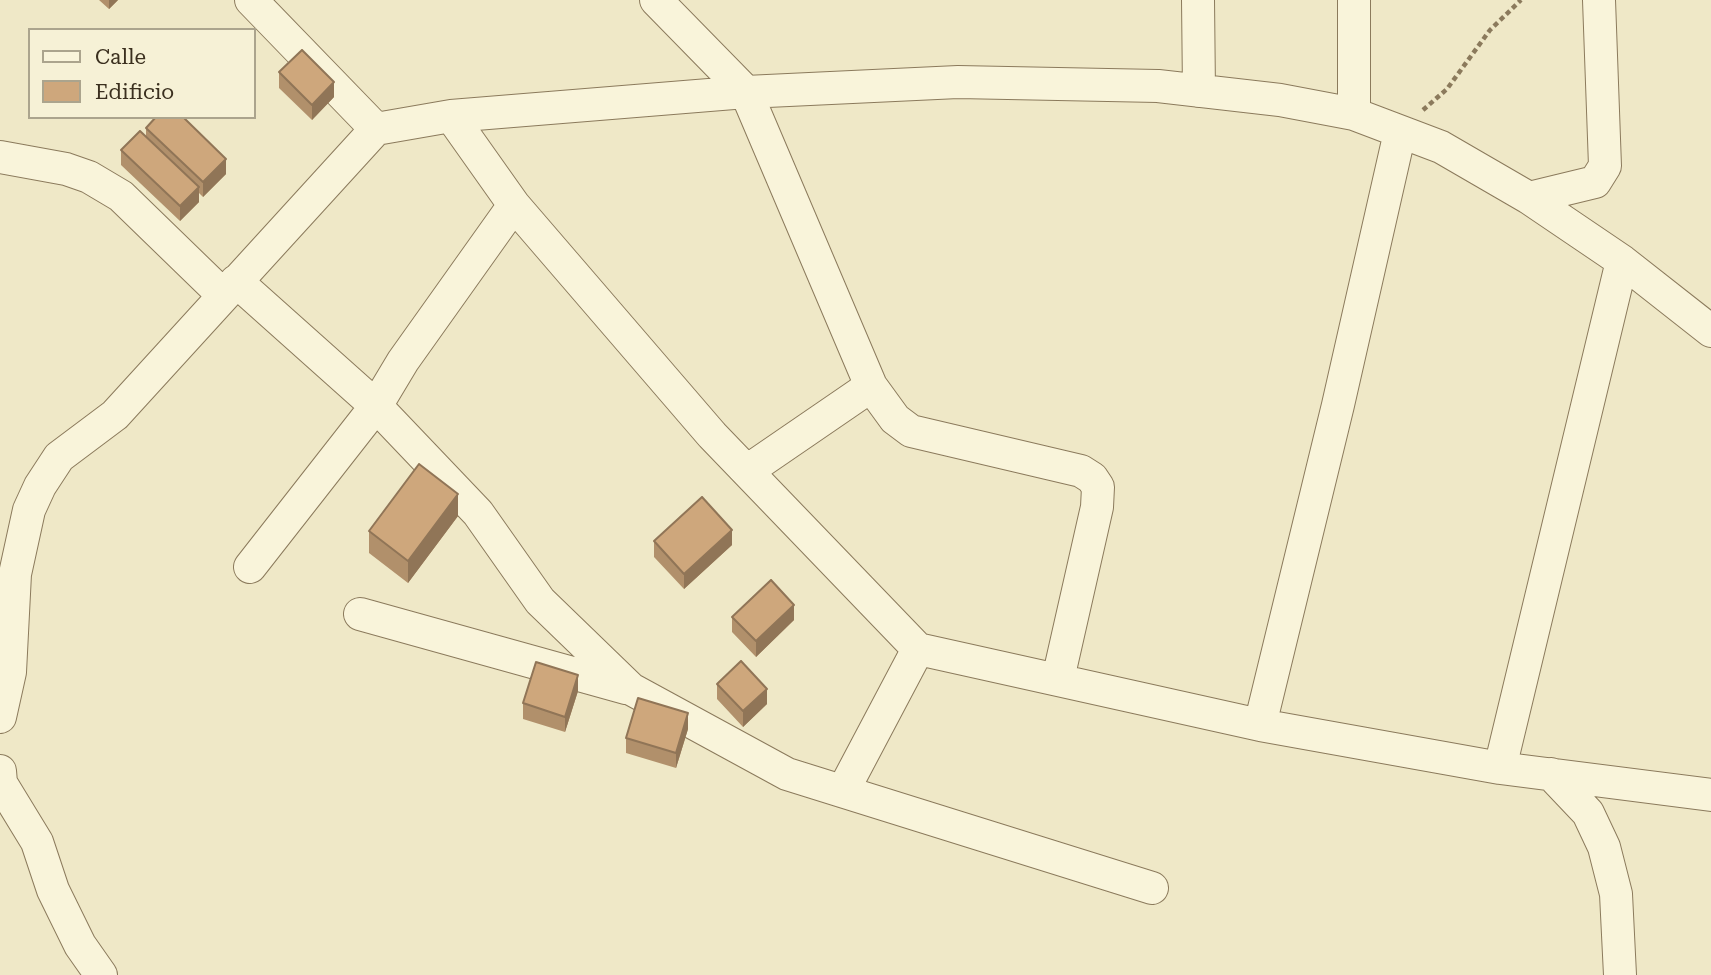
<!DOCTYPE html>
<style>
body{margin:0}
#map{position:relative;width:1711px;height:975px;overflow:hidden;background:#efe8c7;font-family:"Roboto Serif",serif}
canvas{display:block}
.legend{position:absolute;left:28px;top:28px;width:228px;height:91px;box-sizing:border-box;background:#f6f1d6;border:2px solid #aba48d;margin:0;padding:9px 12px;list-style:none;font-size:21px;color:#3b301f}
.legend li{display:flex;align-items:center;gap:14px;height:35px}
.legend b{width:35px;border:2px solid #aba48d}
</style>
<div id="map">
<canvas width="1711" height="975"></canvas>
<ul class="legend">
<li><b style="height:9px;background:#f9f4da"></b>Calle</li>
<li><b style="height:19px;background:#cea77c"></b>Edificio</li>
</ul>
</div>
<script>
const ctx = document.querySelector('canvas').getContext('2d');
ctx.lineJoin = 'round';
const poly = rows => new Path2D(rows.map(r => 'M' + r).join(''));
function strokePath(path, color, width, dash) { ctx.strokeStyle = color; ctx.lineWidth = width; ctx.lineCap = dash ? 'butt' : 'round'; ctx.setLineDash(dash || []); ctx.stroke(path); }
function fillPath(path, color) { ctx.fillStyle = color; ctx.fill(path, 'evenodd'); }
const minor = poly([
 [251,0,376,129],
 [656,0,746,92,871,386,747,471],
 [1198,0,1199,91],
 [1354,0,1354,114],
 [451,116,514,205,712,435,918,649,1260,725,1500,768,1711,795],
 [0,157,66,169,89,177,121,196,223,295],
 [1529,198,1595,182,1605,166,1599,0],
 [514,205,403,361,376,406,478,513,540,601,631,689,787,774,1152,888],
 [236,281,376,406,250,567],
 [871,386,895,419,911,431,1081,471,1092,478,1098,487,1097,507,1058,679],
 [360,614,626,688],
 [0,717,10,672,15,574,29,510,40,486,59,457,115,415,376,129,451,116,746,92,958,82,1158,86,1280,100,1354,114,1441,147,1529,198,1622,261,1711,331],
 [1260,725,1338,405,1400,132],
 [1500,768,1622,261],
 [0,771,1,783,37,842,53,890,80,945,101,975],
 [1551,774,1588,813,1604,847,1616,894,1620,975],
 [843,791,918,649]
]);
strokePath(minor, '#8b7a5c', 34);
strokePath(poly([
 [1423,110,1447,89,1490,30,1521,0]
]), '#8b7a5c', 4.5, [5, 3.5]);
strokePath(minor, '#f9f4da', 32);
fillPath(poly([
 [99,0,118,0,109,9],
 [279,72,334,97,312,120,279,88],
 [146,128,226,174,203,197,199,193,199,202,180,221,121,165,121,150,146,136],
 [458,516,408,583,369,553,369,531],
 [654,541,732,545,684,589,654,557],
 [732,617,794,620,756,657,732,632],
 [717,684,767,704,743,727,717,699],
 [578,691,565,732,523,719,523,703],
 [688,729,676,768,626,753,626,738]
]), '#b1906b');
fillPath(poly([
 [109,0,118,0,109,9],
 [334,82,334,97,312,120,312,105],
 [226,159,226,174,203,197,203,182],
 [199,187,199,202,180,221,180,206],
 [458,494,458,516,408,583,408,561],
 [732,530,732,545,684,589,684,574],
 [794,605,794,620,756,657,756,641],
 [578,675,578,691,565,732,565,717],
 [767,689,767,704,743,727,743,711],
 [688,713,688,729,676,768,676,753]
]), '#907557');
const building = poly([
 [302,50,334,82,312,105,279,72,302,50],
 [156,117,183,117,226,159,203,182,146,128,156,117],
 [140,131,199,187,180,206,121,150,140,131],
 [419,464,458,494,408,561,369,531,419,464],
 [702,497,732,530,684,574,654,541,702,497],
 [771,580,794,605,756,641,732,617,771,580],
 [741,661,767,689,743,711,717,684,741,661],
 [536,662,578,675,565,717,523,703,536,662],
 [638,698,688,713,676,753,626,738,638,698]
]);
fillPath(building, '#cea77c');
strokePath(building, '#907557', 2);
</script>
